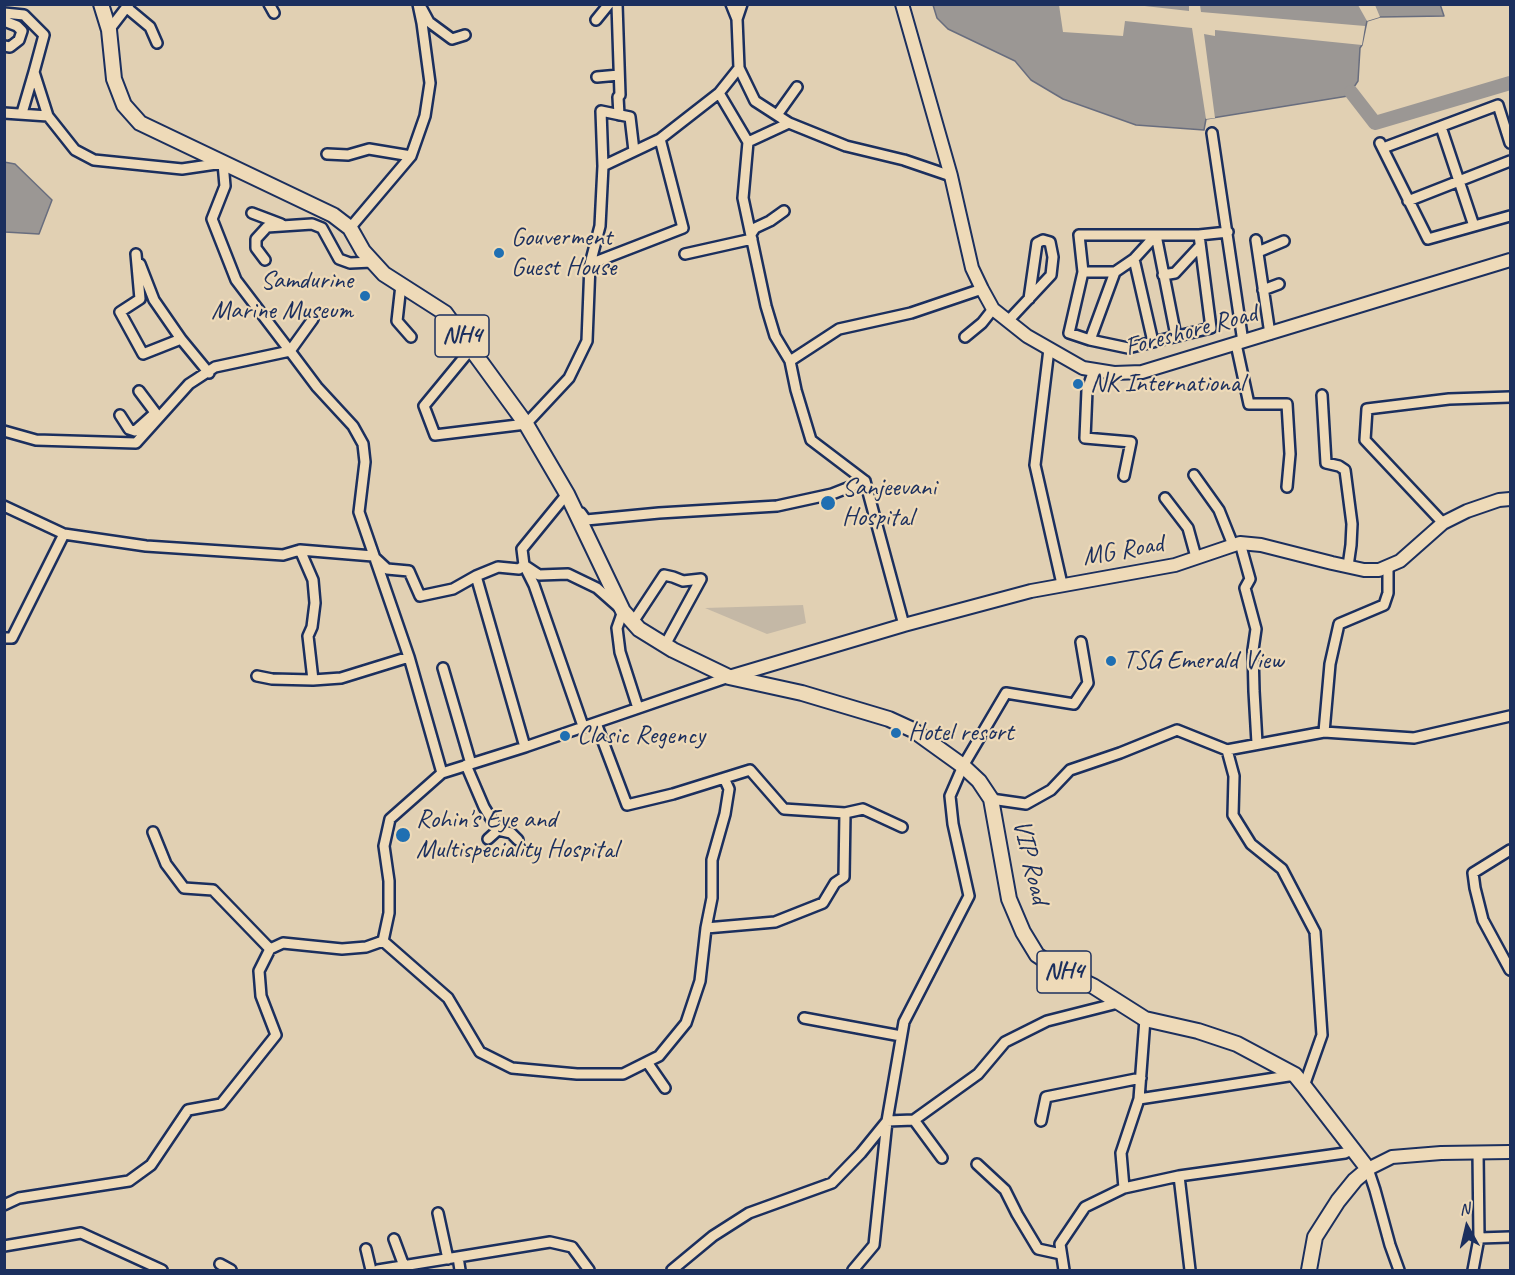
<!DOCTYPE html>
<style>
body{margin:0}
#map{position:relative;width:1515px;height:1275px;overflow:hidden;background:#e1d0b3;font-family:Caveat,sans-serif}
canvas{display:block}
.frame{position:absolute;inset:0;border:6px solid #1b2f5e;pointer-events:none}
.north{position:absolute;left:1437px;top:1197px;width:60px;height:60px;-webkit-text-stroke:4px #eedab8;paint-order:stroke;rotate:352deg;font-size:16px;font-weight:700;line-height:24px;text-align:center;color:#1b2f5e}
.north::after{content:'';display:block;margin:auto;width:21px;height:27px;background:#1b2f5e;clip-path:polygon(50% 0,100% 100%,50% 72%,0 100%)}
</style>
<div id="map">
<canvas width="1515" height="1275"></canvas>
<div class="frame"></div>
<div class="north">N</div>
</div>
<script>
const ctx = document.querySelector('canvas').getContext('2d');
ctx.lineJoin = 'round';
function fillPath(path, color) { ctx.fillStyle = color; ctx.fill(path, 'evenodd'); }
const poly = rows => new Path2D(rows.map(r => 'M' + r).join(''));
function strokePath(path, color, width, dash) { ctx.strokeStyle = color; ctx.lineWidth = width; ctx.lineCap = dash ? 'butt' : 'round'; ctx.setLineDash(dash || []); ctx.stroke(path); }
function label(font, color, halo, rows, align = 'center') {
  ctx.font = font + ' Caveat,sans-serif'; ctx.lineWidth = 4.5; ctx.setLineDash([]); ctx.textBaseline = 'middle'; ctx.strokeStyle = halo; ctx.fillStyle = color; for (const [text, x, y, turn = 0] of rows) {
    ctx.save(); ctx.translate(x, y); ctx.rotate((+turn || 0) * Math.PI / 180); ctx.textAlign = isNaN(turn) ? turn : align; if (halo) ctx.strokeText(text, 0, 0); ctx.fillText(text, 0, 0); ctx.restore();
  }
}
fillPath(poly([
 [803,605,806,623,767,634,705,608]
]), '#c4b8a6');
const water = poly([
 [1440,4,1444,16,1380,17,1367,21,1362,45,1360,48,1358,81,1348,96,1206,119,1204,130,1136,125,1063,99,1031,80,1015,61,948,29,937,18,933,5,1440,4],
 [4,162,15,164,52,200,39,234,5,232,4,162]
]);
fillPath(water, '#9b9794');
strokePath(water, '#686d7e', 1.5);
fillPath(poly([
 [1127,4,1189,11,1189,5,1200,5,1201,12,1365,26,1362,45,1215,30,1215,36,1204,34,1215,118,1206,119,1192,28,1125,21,1123,36,1063,32,1059,5],
 [1358,5,1375,5,1380,17,1367,21]
]), '#e1d0b3');
strokePath(poly([
 [1351,92,1375,123,1510,83]
]), '#9b9794', 14);
const minor = poly([
 [269,4,274,13],
 [617,4,620,95,618,97,619,115],
 [731,4,737,19,739,68,755,101,789,123,846,146,904,160,951,176],
 [126,7,150,27,157,43],
 [422,9,429,22,452,39,465,35],
 [4,13,24,15,44,35,34,72,48,116,75,150,94,160,182,169,223,163,225,186,212,219,236,280,290,351,313,319],
 [737,19,742,4],
 [596,20,609,4],
 [4,21,17,26,22,31,19,40,10,47,4,46],
 [109,30,129,4],
 [739,68,719,93,748,142,789,123],
 [597,77,619,75],
 [4,113,48,116],
 [22,113,34,72],
 [777,115,797,87],
 [1441,127,1474,226],
 [1212,133,1243,342],
 [748,142,743,198,766,306,775,336,790,361,796,390,811,440,865,481],
 [1380,143,1428,239,1510,216],
 [1383,148,1498,105,1510,143],
 [327,154,348,155,369,149,411,156],
 [603,166,601,111,630,117,634,151],
 [1408,201,1510,161],
 [252,213,281,224],
 [350,228,411,156,425,116,430,83,422,23,418,4],
 [751,234,755,228,770,221,784,211],
 [1156,235,1176,336],
 [1199,235,1211,328,1128,348,1090,340,1069,333,1083,272,1079,235,1199,235,1228,232],
 [1256,240,1270,334],
 [1258,252,1284,241],
 [136,254,140,299,120,312,143,354,181,339],
 [685,254,752,239],
 [1134,259,1153,342],
 [265,260,256,248,256,239,267,227,312,224,322,228,339,259,350,263,372,262],
 [140,264,154,300,181,339,209,373],
 [590,264,683,228,660,139],
 [1083,272,1115,272],
 [1163,275,1175,273,1200,246],
 [401,285,397,321,411,337],
 [1263,290,1279,284],
 [1008,321,1051,275,1053,257,1050,242,1043,240,1037,243,1029,299],
 [965,337,982,323,993,309],
 [1090,340,1115,272,1134,259,1156,235],
 [1236,344,1249,404,1287,404,1290,454,1287,487],
 [471,349,424,406,435,435,526,424,569,378,587,341,590,264,600,226,603,166,660,139,719,93],
 [1049,349,1035,465,1062,584],
 [790,361,839,329,911,313,982,289],
 [1094,370,1087,390,1085,438,1131,442,1124,476],
 [139,391,157,415],
 [1322,395,1326,463,1339,466,1345,470,1352,524,1351,545,1348,566],
 [120,415,129,429,135,431,155,413],
 [4,431,36,440,136,443,189,384,215,367,290,351,317,387,353,426,363,444,365,462,359,512,409,657,442,773],
 [1194,475,1219,510,1233,545],
 [1165,498,1188,528,1196,557],
 [4,506,64,534],
 [581,513,586,520,659,513,777,506,832,494,865,481,904,625],
 [1443,523,1365,440,1367,409,1449,399,1510,397],
 [1240,543,1250,579,1245,588,1256,629,1253,650,1254,691,1257,743],
 [300,550,313,580,315,603,312,627,308,636,313,680],
 [524,565,539,575,568,574,597,588,623,611,617,628,620,652,638,708],
 [525,567,534,585,583,726],
 [476,576,525,747],
 [633,622,664,575,673,577,683,581,701,579,665,645],
 [4,638,12,638,64,534,146,546,283,555,300,550,373,556,387,569,409,571,420,596,453,589,476,576,498,567,519,569,524,565,522,549,567,494,569,497],
 [443,668,471,764],
 [257,676,272,679,313,680,341,678,409,657],
 [729,677,525,747,442,773,390,819,384,846,389,881,389,913,383,941,448,998,480,1052,512,1068,577,1074,623,1074,659,1056,686,1023,700,981,706,928,775,922,823,903,835,883,844,877,845,813],
 [596,723,627,805,673,794,750,770,784,809,845,813,863,809,902,827],
 [1324,732,1330,664,1339,624,1384,605,1388,593,1388,567],
 [466,765,484,807,498,830],
 [991,799,1026,804,1051,790,1070,770,1120,753,1177,730,1227,750],
 [153,832,166,864,184,888,213,890,270,949],
 [488,839,498,830,511,833,518,840],
 [1510,850,1473,873,1475,888,1483,920,1510,970],
 [706,928,712,898,712,860,725,814,729,789,724,778],
 [804,1018,901,1036],
 [647,1062,665,1088],
 [1304,1086,1322,1035,1315,932,1282,869,1251,844,1233,815,1234,776,1227,750,1324,732,1414,738,1510,716],
 [1139,1099,1145,1019],
 [914,1120,942,1158],
 [1041,1121,1046,1097,1141,1078],
 [977,1164,1005,1190,1017,1214,1038,1249,1061,1254],
 [1368,1169,1375,1190,1390,1245,1399,1270],
 [1179,1176,1190,1270],
 [1124,1188,1121,1153,1139,1099,1295,1075],
 [4,1205,19,1198,129,1181,151,1165,188,1110,221,1104,276,1035,261,996,259,971,270,949,283,943,342,949,366,947,383,941],
 [438,1213,448,1259],
 [1479,1238,1510,1237],
 [394,1239,404,1266],
 [4,1246,81,1233,162,1270],
 [366,1249,371,1270],
 [458,1257,460,1270],
 [220,1264,231,1270],
 [378,1270,550,1242,572,1247,589,1270],
 [672,1270,713,1236,749,1213,832,1183,861,1153,887,1121,904,1022,969,896,953,824,950,796,963,766,1006,693,1074,704,1088,683,1081,642],
 [853,1270,874,1245,887,1121,914,1120,978,1074,1005,1042,1047,1021,1118,1003],
 [1064,1270,1060,1244,1085,1207,1124,1188,1179,1176,1345,1153,1353,1149],
 [1473,1270,1479,1238,1478,1152]
]);
const major = poly([
 [902,4,951,176,972,268,982,289,993,309,1027,336,1083,368,1114,373,1142,372,1510,260],
 [729,677,904,625,1031,591,1175,565,1240,543,1261,545,1332,563,1364,570,1379,570,1400,561,1443,523,1467,511,1499,500,1510,499],
 [1368,1169,1392,1157,1441,1153,1510,1152]
]);
const highway = poly([
 [101,4,109,30,114,79,124,105,140,123,333,215,350,228,363,251,384,274,445,313,526,424,567,494,623,611,639,629,673,650,729,677,802,693,889,719,913,730,963,766,979,781,991,799,1009,899,1023,932,1037,955,1058,969,1093,986,1145,1019,1198,1031,1237,1044,1295,1075,1304,1086,1368,1169,1355,1180,1338,1201,1315,1237,1309,1270]
]);
strokePath(minor, '#1b2f5e', 14);
strokePath(major, '#1b2f5e', 16);
strokePath(highway, '#1b2f5e', 18);
strokePath(minor, '#eedab8', 9);
strokePath(major, '#eedab8', 12);
strokePath(highway, '#eedab8', 14);
for (const [x, y, r, color] of [
 [499,253,6,"#1f6fb2"],
 [365,296,6,"#1f6fb2"],
 [1078,384,6,"#1f6fb2"],
 [828,503,8,"#1f6fb2"],
 [1111,661,6,"#1f6fb2"],
 [896,733,6,"#1f6fb2"],
 [565,736,6,"#1f6fb2"],
 [403,835,8,"#1f6fb2"]
]) { const dot = new Path2D(); dot.arc(x, y, r, 0, 2 * Math.PI); ctx.fillStyle = color; ctx.fill(dot); strokePath(dot, '#eedab8', 2); }
for (const [x, y, w] of [
 [462,336,54],
 [1064,972,54]
]) { const box = new Path2D(); box.roundRect(x - w / 2, y - 21, w, 42, 4.5); ctx.fillStyle = '#eedab8'; ctx.fill(box); strokePath(box, '#1b2f5e', 1.5); }
label('bold 24px', '#1b2f5e', null, [
 ["NH4",462,336],
 ["NH4",1064,972]
]);
label('26px', '#1b2f5e', '#eedab8', [
 ["Gouverment",511,238],
 ["Guest House",511,268],
 ["Samdurine",353,281,"right"],
 ["Marine Museum",353,311,"right"],
 ["NK International",1090,384],
 ["Sanjeevani",842,488],
 ["Hospital",842,518],
 ["TSG Emerald View",1123,661],
 ["Hotel resort",908,733],
 ["Clasic Regency",577,736],
 ["Rohin's Eye and",416,820],
 ["Multispeciality Hospital",416,850]
], 'left');
label('26px', '#1b2f5e', '#eedab8', [
 ["Foreshore Road",1191,331,-15],
 ["MG Road",1123,551,-10],
 ["VIP Road",1030,862,77]
]);
</script>
